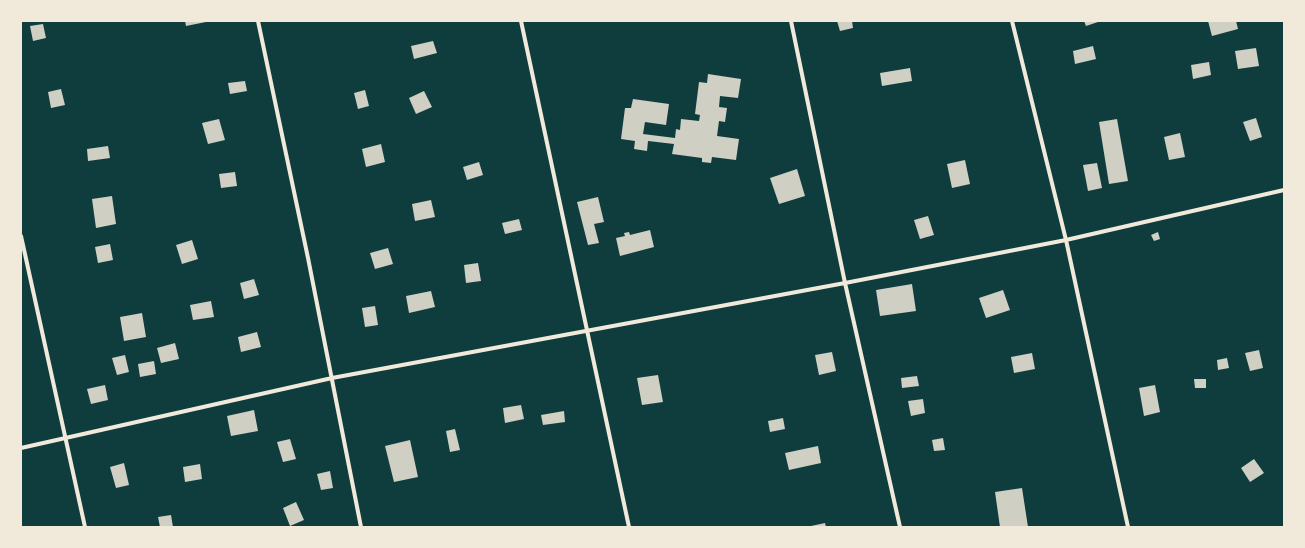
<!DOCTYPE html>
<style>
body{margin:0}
#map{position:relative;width:1305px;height:548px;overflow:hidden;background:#0f3d3e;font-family:Raleway,sans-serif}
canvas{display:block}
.frame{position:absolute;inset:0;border:22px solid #f1e9da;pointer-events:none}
</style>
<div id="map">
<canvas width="1305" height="548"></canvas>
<div class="frame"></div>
</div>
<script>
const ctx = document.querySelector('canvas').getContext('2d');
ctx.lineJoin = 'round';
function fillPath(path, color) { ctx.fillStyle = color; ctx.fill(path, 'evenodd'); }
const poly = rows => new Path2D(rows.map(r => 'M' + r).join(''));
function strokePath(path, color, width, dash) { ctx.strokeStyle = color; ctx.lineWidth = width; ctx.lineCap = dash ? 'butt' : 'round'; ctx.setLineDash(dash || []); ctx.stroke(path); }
fillPath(poly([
 [185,21,206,21,206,22,186,26],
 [837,21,852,21,853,28,840,31],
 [1084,21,1101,21,1086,26],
 [1208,21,1236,21,1238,29,1212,36],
 [43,24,46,38,33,41,30,26],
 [433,41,437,53,414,59,411,46],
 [1093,46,1096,59,1075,64,1073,51],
 [1256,48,1259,66,1238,69,1235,51],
 [1209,62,1211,75,1193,79,1191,65],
 [910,68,912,81,882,86,880,73],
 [708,74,741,79,738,98,720,96,719,107,727,108,725,122,719,121,717,136,739,139,736,160,712,157,711,163,702,162,702,158,672,154,674,144,648,141,647,151,634,149,635,141,621,139,625,108,631,108,633,99,669,104,666,125,645,122,643,134,675,138,676,129,680,130,681,119,699,121,700,115,695,114,699,82,707,83],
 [245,81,247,91,230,94,228,83],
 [61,89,65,105,51,108,48,92],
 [365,90,369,106,358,109,354,93],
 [424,91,432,107,416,114,409,98],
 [1256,118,1262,137,1250,141,1243,122],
 [219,119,225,140,208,144,202,123],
 [1117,119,1128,181,1109,184,1099,122],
 [1180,133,1185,157,1169,160,1164,137],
 [381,144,385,162,366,167,362,149],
 [108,146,110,158,88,161,87,149],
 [965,160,970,184,952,188,947,164],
 [479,162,483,175,467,180,463,167],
 [1097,163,1102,188,1088,191,1083,165],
 [797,169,805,196,779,204,770,178],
 [235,172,237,186,221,188,219,174],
 [112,196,116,224,96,228,92,199],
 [598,197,604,222,594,224,599,243,588,245,577,202],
 [431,200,435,217,415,221,412,204],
 [928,216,934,235,920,239,914,220],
 [519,219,522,230,505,234,502,223],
 [650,230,654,247,620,256,616,238,625,236,624,233,629,232,630,235],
 [1158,232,1160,239,1154,241,1151,235],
 [192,240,198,259,182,264,176,245],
 [110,244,113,260,98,263,95,247],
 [388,248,393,264,375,269,370,253],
 [478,263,481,281,466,283,464,265],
 [254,279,259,295,244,299,240,283],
 [912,284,916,311,880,316,876,290],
 [1003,290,1010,310,986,318,979,298],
 [431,291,435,307,409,313,406,296],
 [211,301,214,317,193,320,190,305],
 [375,306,378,325,365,327,362,308],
 [142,313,146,337,124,341,120,317],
 [257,332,261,347,241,352,238,337],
 [175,343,179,359,161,363,157,348],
 [1259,350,1263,368,1250,371,1245,353],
 [832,352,836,371,819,375,815,355],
 [1032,353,1035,369,1014,373,1011,357],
 [125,355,129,372,117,375,112,358],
 [1227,358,1229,368,1218,370,1217,360],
 [154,361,156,374,140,377,138,364],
 [658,375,663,402,642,405,637,378],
 [917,376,919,386,902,388,901,378],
 [1194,379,1206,379,1206,388,1195,388],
 [105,385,108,400,91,404,87,389],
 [1155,385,1160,412,1144,416,1139,388],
 [923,399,925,413,911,416,908,401],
 [521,405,524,419,505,423,503,408],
 [254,410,258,431,231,436,227,416],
 [564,411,565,422,543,425,541,415],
 [783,418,785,429,770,432,768,421],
 [455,429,460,450,450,452,446,431],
 [943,438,945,450,934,451,932,440],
 [290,439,296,459,283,462,277,442],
 [410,440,418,477,394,482,385,446],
 [818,446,821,463,789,470,785,453],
 [1254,459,1264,473,1250,482,1241,468],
 [124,463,129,485,116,488,110,467],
 [200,464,202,479,185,482,183,467],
 [330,471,333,488,321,490,317,474],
 [1022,488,1028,527,1000,527,995,492],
 [296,502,304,520,290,526,283,508],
 [171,515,173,527,160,527,158,517],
 [825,523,826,527,812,527,811,526]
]), '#cfcfc3');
strokePath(poly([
 [258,21,308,258,361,527],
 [521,21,629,527],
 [791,21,845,283,900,527],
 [1012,21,1066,240,1128,527],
 [21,236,85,527],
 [21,448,332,378,845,283,1066,240,1284,190]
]), '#f1e9da', 4);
</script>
